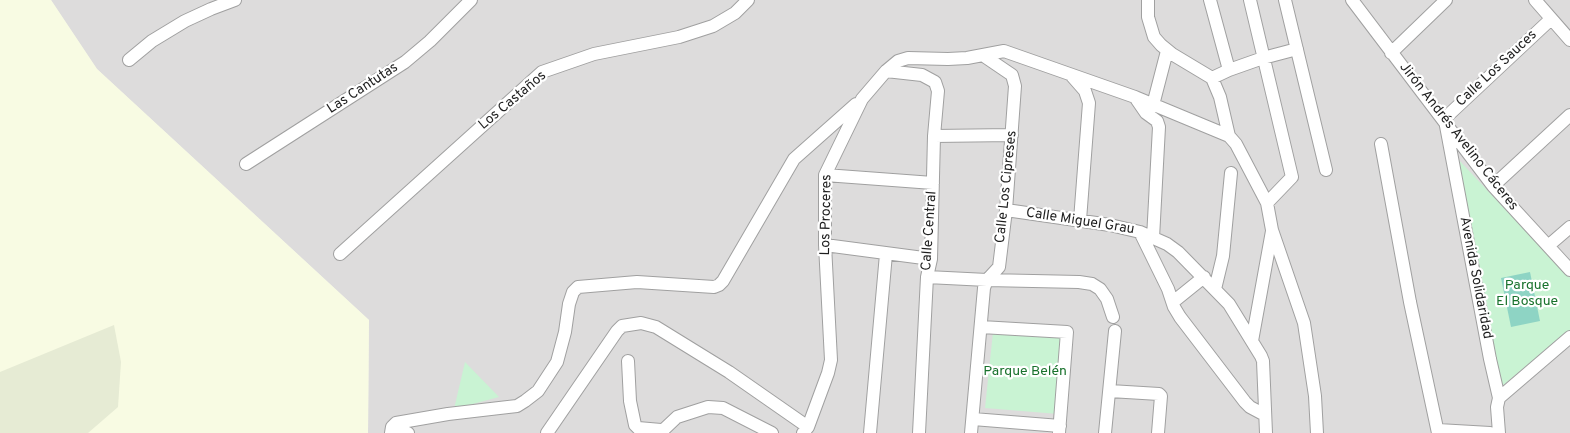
<!DOCTYPE html>
<meta charset="utf-8">
<style>
body{margin:0}
canvas{display:block;background:#efede7}
</style>
<canvas width="1570" height="433"></canvas>
<script>
const ctx = document.querySelector('canvas').getContext('2d');
ctx.lineJoin = 'round';
function fillPath(path, color) { ctx.fillStyle = color; ctx.fill(path, 'evenodd'); }
const poly = rows => new Path2D(rows.map(r => 'M' + r).join(''));
function strokePath(path, color, width, dash) { ctx.strokeStyle = color; ctx.lineWidth = width; ctx.lineCap = dash ? 'butt' : 'round'; ctx.setLineDash(dash || []); ctx.stroke(path); }
function label(font, color, halo, rows, align = 'center') {
  ctx.font = font + ' Overpass,sans-serif'; ctx.lineWidth = 4.5; ctx.setLineDash([]); ctx.textBaseline = 'middle'; ctx.strokeStyle = halo; ctx.fillStyle = color; for (const [text, x, y, turn = 0] of rows) {
    ctx.save(); ctx.translate(x, y); ctx.rotate((+turn || 0) * Math.PI / 180); ctx.textAlign = isNaN(turn) ? turn : align; if (halo) ctx.strokeText(text, 0, 0); ctx.fillText(text, 0, 0); ctx.restore();
  }
}
fillPath(poly([
 [51,0,1570,0,1570,433,368,433,369,320,97,69]
]), '#dddcdc');
fillPath(poly([
 [0,0,51,0,97,69,369,320,368,433,0,433]
]), '#f8fbe3');
fillPath(poly([
 [114,325,121,362,118,407,88,433,0,433,0,372]
]), '#e6ebd4');
fillPath(poly([
 [1456,157,1570,278,1570,330,1502,386],
 [993,332,1063,336,1058,414,985,408],
 [465,362,499,397,454,409]
]), '#c9f3d3');
fillPath(poly([
 [1530,272,1540,321,1511,327,1501,278]
]), '#8ed4c4');
const minor = poly([
 [1148,0,1148,17,1154,37,1161,45,1172,54,1212,78,1220,97,1229,136],
 [1210,0,1229,70],
 [1250,0,1292,177,1267,203,1272,230,1304,323,1315,396,1317,433],
 [1285,0,1326,170],
 [1352,0,1493,186,1570,270],
 [1535,0,1570,40],
 [1391,53,1446,0],
 [129,60,152,41,185,21,211,9,235,0],
 [886,71,922,75,935,82,938,91,934,136,931,259,927,277,919,433],
 [1071,75,1085,91,1089,103,1080,220],
 [1212,78,1229,70,1263,58,1297,49],
 [1135,97,1146,113,1157,121,1159,127,1153,238],
 [1153,105,1167,51],
 [1443,120,1551,19],
 [1446,126,1490,359,1499,398,1497,407,1499,433],
 [934,136,1012,135],
 [1381,144,1410,302,1438,433],
 [246,164,405,62,430,41,471,0],
 [825,175,933,183],
 [1493,186,1570,115],
 [1006,210,1110,225,1140,232,1167,244,1178,252,1229,304,1261,356,1263,361,1266,433],
 [1140,232,1168,289,1174,307,1180,317,1245,402,1250,407,1265,415],
 [825,245,931,259],
 [1548,246,1570,227],
 [340,254,542,72,594,54,679,37,713,26,735,13,748,0],
 [927,277,987,280,1079,282,1092,284,1100,289,1107,299,1113,317],
 [1215,289,1223,256,1231,173],
 [1173,302,1204,277],
 [981,327,1067,332,1059,433],
 [1252,341,1272,231],
 [628,361,630,401,635,425,638,428,661,430],
 [1110,391,1159,394,1161,396,1158,433],
 [1499,398,1570,337],
 [973,419,1060,426],
 [392,427,408,433],
 [1438,430,1490,433],
 [391,433,392,427,396,423,448,414,508,407,517,406,525,401,538,391,557,362,565,332,569,304,573,292,578,287,637,282,714,287,719,285,723,281,794,159,856,104],
 [547,433,617,331,622,326,641,323,656,327,729,372,808,427],
 [660,433,677,417,708,407,723,408,772,433],
 [803,433,808,427,828,373,831,360,825,245,825,175,862,99,886,71,898,61,908,58,948,59,967,58,1004,51,1135,97,1229,136,1236,144,1267,203],
 [870,433,886,254],
 [971,433,984,288,987,280,999,267,1006,210,1015,86,1012,75,984,56],
 [1105,433,1115,331]
]);
strokePath(minor, '#a0a0a0', 14);
strokePath(minor, '#fff', 12);
label('14px', '#1f1f1f', '#fff', [
 ["Calle Los Sauces",1497,69,-43],
 ["Las Cantutas",363,89,-33],
 ["Los Castaños",513,101,-40],
 ["Jirón Andrés Avelino Cáceres",1458,137,52],
 ["Calle Los Cipreses",1007,187,-84],
 ["Los Proceres",827,215,-89],
 ["Calle Miguel Grau",1080,222,9],
 ["Calle Central",930,231,-86],
 ["Avenida Solidaridad",1475,278,79]
]);
label('14px', '#19722d', '#fff', [
 ["Parque",1527,286],
 ["El Bosque",1527,302],
 ["Parque Belén",1025,372]
]);
</script>
